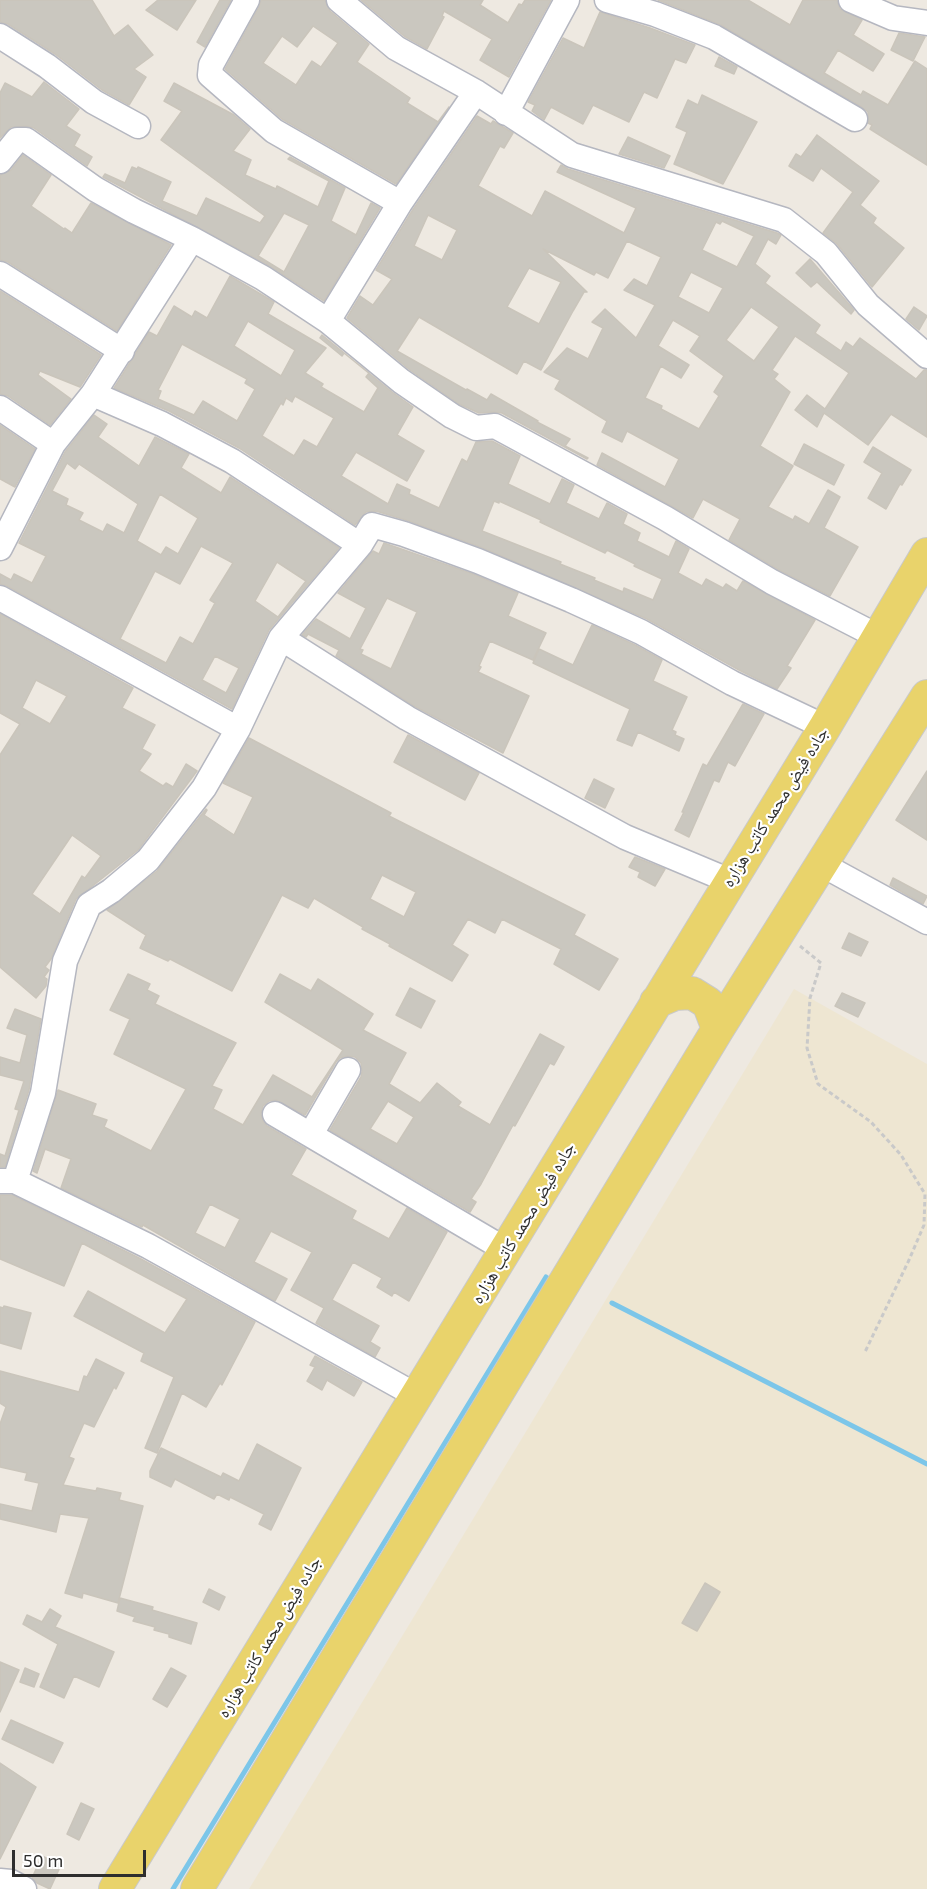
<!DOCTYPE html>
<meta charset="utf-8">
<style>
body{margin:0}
#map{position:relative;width:927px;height:1889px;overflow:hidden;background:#eee9e1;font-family:"Exo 2",sans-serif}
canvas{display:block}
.scale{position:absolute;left:12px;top:1850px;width:134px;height:27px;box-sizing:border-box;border:3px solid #2e2e2e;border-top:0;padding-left:8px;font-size:18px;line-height:21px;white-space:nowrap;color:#2e2e2e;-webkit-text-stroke:4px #fff;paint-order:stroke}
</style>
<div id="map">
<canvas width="927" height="1889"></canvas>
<div class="scale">50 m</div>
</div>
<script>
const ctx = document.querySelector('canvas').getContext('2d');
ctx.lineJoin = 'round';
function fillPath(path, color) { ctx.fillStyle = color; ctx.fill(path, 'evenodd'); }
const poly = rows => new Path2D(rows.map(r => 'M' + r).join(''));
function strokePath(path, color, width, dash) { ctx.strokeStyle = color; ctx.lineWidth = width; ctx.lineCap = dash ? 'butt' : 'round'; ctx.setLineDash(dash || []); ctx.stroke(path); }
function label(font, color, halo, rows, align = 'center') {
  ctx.font = font + ' "Exo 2","Noto Naskh Arabic",sans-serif'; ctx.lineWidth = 4.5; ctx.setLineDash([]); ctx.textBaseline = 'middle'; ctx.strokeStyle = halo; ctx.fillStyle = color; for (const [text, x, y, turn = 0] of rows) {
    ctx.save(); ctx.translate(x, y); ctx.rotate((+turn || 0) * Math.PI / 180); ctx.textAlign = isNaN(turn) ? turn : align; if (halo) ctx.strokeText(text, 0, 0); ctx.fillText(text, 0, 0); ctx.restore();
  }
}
fillPath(poly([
 [794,989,927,1064,927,1889,249,1889]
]), '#eee6d2');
strokePath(poly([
 [612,1303,927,1464],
 [173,1889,546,1277,552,1281]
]), '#7cc6e9', 5);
const building = poly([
 [0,0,92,0,114,36,128,25,153,55,134,69,146,77,129,105,102,90,55,54,8,24,0,22,0,0],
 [158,0,196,0,177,30,146,10,158,0],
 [220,0,231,0,205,47,197,42,220,0],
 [261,0,325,0,330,11,369,44,357,62,410,98,407,103,438,122,449,107,396,184,282,119,225,69,259,7,261,0],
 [313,26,338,43,321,67,312,61,296,85,263,63,282,36,297,47,313,26],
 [361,0,483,0,480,5,508,23,519,4,522,5,525,0,551,0,509,77,480,60,492,39,444,11,442,16,444,17,427,49,404,36,361,0],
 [658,0,748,0,790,25,803,0,837,0,840,9,862,20,853,35,884,54,873,71,838,50,824,73,861,95,863,91,888,105,915,61,927,69,927,165,870,129,872,125,868,123,868,112,862,107,721,25,658,0],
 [600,12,650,28,695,45,686,63,675,59,657,98,644,92,629,122,593,105,583,124,551,107,544,120,532,111,535,105,528,102,563,38,584,48,600,12],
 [899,33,925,37,913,61,891,50,899,33],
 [719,57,737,67,734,74,715,66,719,57],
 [44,82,79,109,66,126,80,135,74,146,92,157,87,166,34,128,27,126,11,127,0,138,0,93,5,83,32,97,44,82],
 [174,83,234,115,250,129,233,151,251,160,245,175,276,189,277,186,318,207,329,181,288,159,290,157,345,188,331,221,356,235,371,203,380,208,324,301,270,266,103,177,105,174,125,183,132,167,137,169,138,167,171,182,162,201,197,216,206,198,260,223,265,216,161,140,182,111,164,101,174,83],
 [284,213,309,225,284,272,258,256,284,213],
 [702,95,757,122,723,184,674,164,687,132,676,127,688,100,698,105,702,95],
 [477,116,491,124,493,121,513,133,504,148,500,146,478,186,532,216,545,191,624,233,636,208,557,172,561,165,568,169,777,233,781,235,776,244,768,239,755,264,770,276,765,283,820,325,815,333,841,351,846,342,853,347,860,338,916,379,924,370,927,370,927,437,891,414,868,445,824,413,817,427,795,410,807,395,825,409,849,373,795,336,772,370,778,374,774,379,790,392,760,446,793,466,768,507,793,520,795,516,809,524,828,490,840,497,824,528,858,547,830,596,779,570,729,540,740,519,703,499,693,518,597,465,602,453,665,487,679,459,627,431,622,442,602,432,607,421,555,389,560,380,544,372,567,348,588,359,603,328,592,322,605,309,636,338,655,305,624,290,634,279,647,286,661,257,627,241,608,278,596,272,594,275,543,249,587,292,584,292,573,311,541,370,524,361,517,374,419,317,397,351,466,390,467,389,487,400,491,394,538,421,537,422,570,439,565,446,588,458,587,459,502,413,494,412,479,413,459,404,410,370,347,318,360,296,373,305,392,279,376,270,412,211,477,116],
 [428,215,457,230,442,260,414,246,428,215],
 [722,221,754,236,737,267,702,250,716,222,720,224,722,221],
 [529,268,561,282,539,324,507,307,529,268],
 [691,272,723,288,709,313,678,297,691,272],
 [751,307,779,327,754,361,726,340,751,307],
 [673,320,700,336,690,351,724,376,714,392,719,396,699,429,661,409,662,406,645,398,661,366,681,378,689,365,658,346,673,320],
 [817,135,879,181,860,205,876,218,873,223,904,248,872,287,837,244,823,233,853,192,821,168,813,181,789,166,796,154,801,157,817,135],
 [628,137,670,156,664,168,619,154,628,137],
 [23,155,51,175,31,206,64,229,65,228,72,233,91,203,171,245,117,331,8,262,0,260,0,175,11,170,23,155],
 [810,259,854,310,851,314,817,282,811,287,796,273,810,259],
 [230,276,274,302,268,314,326,348,305,373,323,384,321,387,364,412,378,388,366,377,369,373,344,353,342,356,320,338,322,335,392,392,413,407,397,435,424,451,407,481,356,452,341,476,388,504,397,484,410,490,409,494,439,508,462,459,467,462,476,442,492,441,520,456,508,484,550,504,562,479,574,485,566,503,599,519,607,503,627,514,623,524,640,533,637,541,669,557,676,541,689,549,678,573,702,586,706,579,723,588,726,584,737,591,743,581,815,620,787,666,791,668,777,689,739,670,647,619,483,548,409,521,376,511,366,512,355,525,239,448,169,411,114,388,149,332,157,336,174,306,192,317,195,311,207,318,230,276],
 [248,321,295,350,281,376,234,346,248,321],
 [182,344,247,379,245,383,255,389,237,421,203,401,194,415,158,399,161,391,158,390,182,344],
 [295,396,334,418,317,447,304,440,294,456,262,436,281,403,283,405,286,398,292,402,295,396],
 [494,501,499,503,499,501,541,520,540,522,605,553,607,550,635,564,634,566,662,579,653,600,624,588,623,592,594,580,595,578,560,564,561,562,482,531,494,501],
 [0,291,101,355,80,387,40,371,38,375,71,399,50,425,8,396,0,394,0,291],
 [914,307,927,316,919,330,906,319,914,307],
 [94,415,107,424,98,437,139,466,155,437,189,454,181,468,221,493,230,477,339,548,269,630,232,709,7,586,0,584,0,574,11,580,14,574,32,583,46,556,19,543,65,452,94,415],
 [67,463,75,469,79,464,138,504,124,533,107,524,103,532,79,520,83,513,66,505,68,499,52,491,67,463],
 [160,494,198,518,178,554,166,547,161,555,137,541,160,494],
 [201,546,233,563,210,600,215,603,193,644,180,637,166,663,120,639,155,571,180,584,201,546],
 [277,562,306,581,278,617,255,601,277,562],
 [215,656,239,668,226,693,202,680,215,656],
 [0,425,35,449,15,487,0,479,0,425],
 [804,444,844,465,834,485,794,464,804,444],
 [873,447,911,470,902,485,900,484,886,509,868,498,882,473,864,462,873,447],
 [384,543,473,574,518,593,508,616,546,633,533,660,490,641,479,666,481,667,478,672,529,696,503,753,414,706,336,656,339,650,308,634,306,637,302,635,316,619,350,639,366,608,338,593,373,551,379,554,384,543],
 [387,598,417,612,391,669,361,654,363,650,360,649,387,598],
 [0,614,133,688,122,708,155,725,142,749,151,754,139,771,163,786,166,783,173,787,186,764,197,771,138,850,76,899,51,959,45,967,49,970,44,977,47,979,46,986,36,998,0,967,0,755,20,724,0,713,0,614],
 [36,680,67,696,50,724,22,708,36,680],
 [72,835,101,856,85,878,82,876,60,914,32,894,72,835],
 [592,625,635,645,662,660,653,681,687,697,672,730,676,732,675,735,684,739,679,751,638,732,632,746,617,740,630,709,533,663,539,649,573,665,592,625],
 [743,704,764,714,735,766,728,762,719,782,714,780,689,837,675,830,684,812,682,812,703,764,707,766,743,704],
 [408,735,479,773,465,800,394,762,408,735],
 [249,738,391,813,389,816,585,915,574,935,618,959,599,990,554,964,561,949,502,919,495,933,468,919,452,945,468,955,452,981,389,946,390,944,362,929,363,927,314,898,308,908,282,895,232,991,170,959,168,961,140,948,146,935,107,910,157,871,206,809,207,810,204,815,234,835,253,797,223,783,249,738],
 [382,875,416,892,404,917,370,899,382,875],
 [927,771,927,840,896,820,927,771],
 [594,779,614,789,605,808,585,798,594,779],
 [635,857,665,869,655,886,638,877,640,872,629,867,635,857],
 [893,878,927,896,923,904,890,885,893,878],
 [849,933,868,942,861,956,842,948,849,933],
 [128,974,150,984,147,990,159,996,155,1004,236,1043,212,1086,222,1090,213,1109,243,1125,273,1075,312,1097,343,1050,265,1002,280,974,311,991,318,979,373,1014,363,1030,406,1053,389,1084,420,1103,437,1083,461,1102,458,1106,490,1125,540,1034,564,1047,554,1065,550,1063,515,1126,513,1125,481,1184,471,1199,476,1202,470,1212,330,1130,361,1077,362,1071,361,1063,355,1057,347,1056,340,1058,336,1062,305,1115,276,1100,269,1101,263,1106,261,1114,263,1121,267,1126,306,1149,291,1175,356,1211,352,1219,389,1239,407,1208,447,1232,409,1301,394,1292,392,1296,377,1287,382,1278,353,1262,332,1300,379,1326,370,1342,380,1348,375,1357,316,1323,324,1308,291,1290,312,1252,271,1231,254,1262,287,1279,275,1301,143,1225,142,1227,61,1188,71,1159,45,1149,37,1173,33,1171,58,1090,96,1104,92,1115,107,1120,104,1127,151,1151,186,1089,114,1054,130,1019,110,1010,128,974],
 [388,1101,414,1117,397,1144,370,1129,388,1101],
 [210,1204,240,1219,225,1248,195,1233,210,1204],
 [410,988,435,1001,421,1028,396,1015,410,988],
 [842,993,865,1003,858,1017,835,1006,842,993],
 [15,1009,41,1019,29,1090,5,1167,0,1167,0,1154,5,1156,19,1110,15,1109,24,1081,0,1075,0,1057,20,1063,27,1035,7,1028,15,1009],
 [0,1195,12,1195,141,1259,255,1322,222,1385,220,1383,206,1407,182,1393,157,1453,145,1448,174,1377,141,1361,144,1353,74,1316,88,1291,165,1333,187,1299,82,1243,64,1286,0,1259,0,1195],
 [4,1306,31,1313,21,1349,0,1343,0,1307,3,1308,4,1306],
 [315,1356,362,1382,354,1396,327,1380,322,1390,307,1381,315,1367,310,1365,315,1356],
 [96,1359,124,1373,116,1389,114,1387,94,1427,84,1423,69,1457,74,1459,63,1485,96,1491,97,1488,121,1493,119,1500,143,1506,118,1603,83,1593,82,1598,65,1593,89,1518,60,1514,56,1532,0,1519,0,1504,32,1511,39,1483,25,1480,27,1473,0,1467,0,1424,6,1407,0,1403,0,1371,79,1392,84,1376,87,1377,96,1359],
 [257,1444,301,1468,271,1530,259,1524,264,1514,230,1497,229,1500,217,1494,214,1499,175,1479,171,1487,150,1477,150,1471,161,1448,221,1477,223,1473,239,1481,257,1444],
 [705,1583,720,1592,697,1631,682,1623,705,1583],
 [209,1589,225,1597,219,1610,203,1602,209,1589],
 [120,1598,153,1607,152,1610,197,1623,191,1644,169,1637,169,1634,154,1630,155,1627,133,1621,135,1617,117,1611,120,1598],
 [50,1609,61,1616,55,1627,114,1652,99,1687,74,1676,64,1698,40,1687,58,1644,23,1624,27,1615,42,1622,50,1609],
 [0,1662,19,1670,0,1712,0,1662],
 [25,1668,39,1674,34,1687,20,1682,25,1668],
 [171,1668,186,1676,167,1707,153,1699,171,1668],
 [11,1720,63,1743,53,1763,2,1739,11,1720],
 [0,1763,36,1787,0,1859,0,1763],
 [81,1803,94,1809,79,1840,67,1834,81,1803],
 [42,1856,61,1865,50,1889,37,1883,32,1878,42,1856]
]);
fillPath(building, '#cac7bf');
strokePath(building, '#cac5bb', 1.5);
const minor = poly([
 [247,0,211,65,210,75,274,131,400,203],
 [339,0,396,48,476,92,572,155,784,220,826,253,868,305,927,356],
 [607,0,655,14,714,37,855,119],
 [851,0,893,18,927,23],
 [0,36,47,66,94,102,138,126],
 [506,113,567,0],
 [0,161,17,140,26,140,95,189,134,211,192,239,263,278,328,321,401,381,452,416,476,428,495,426,665,518,772,582,877,636],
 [0,274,122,351],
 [328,321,400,203,476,92],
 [93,394,162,424,232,461,360,545],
 [0,408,53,444],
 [0,548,53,444,93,394,192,239],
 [0,598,238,729],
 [281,638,407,718,625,837,730,881],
 [821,864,927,922],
 [275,1114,506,1250],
 [311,1134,348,1070],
 [0,1181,15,1181,148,1246,417,1396],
 [15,1181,43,1093,65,961,89,905,111,891,148,860,204,788,238,729,281,638,360,545,372,525,404,534,478,561,571,600,641,632,732,683,825,727],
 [0,1881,11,1882,24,1889]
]);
const major = poly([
 [656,1002,675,994,692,993,708,1003,718,1029],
 [115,1889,825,727,927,554],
 [197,1889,718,1029,927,696]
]);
strokePath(minor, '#b5b7c0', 27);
strokePath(major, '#c9c9c9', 34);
strokePath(poly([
 [800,946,821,963,810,998,807,1048,818,1084,871,1122,901,1155,925,1194,924,1225,909,1260,865,1352]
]), '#c9c9c9', 3, [4.5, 3]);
strokePath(minor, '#fff', 24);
strokePath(major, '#e9d36b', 32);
label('18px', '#2e2e2e', '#fff', [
 ["جاده فیض محمد کاتب هزاره",775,807,-58],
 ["جاده فیض محمد کاتب هزاره",523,1223,-59],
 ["جاده فیض محمد کاتب هزاره",269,1637,-59]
]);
</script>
